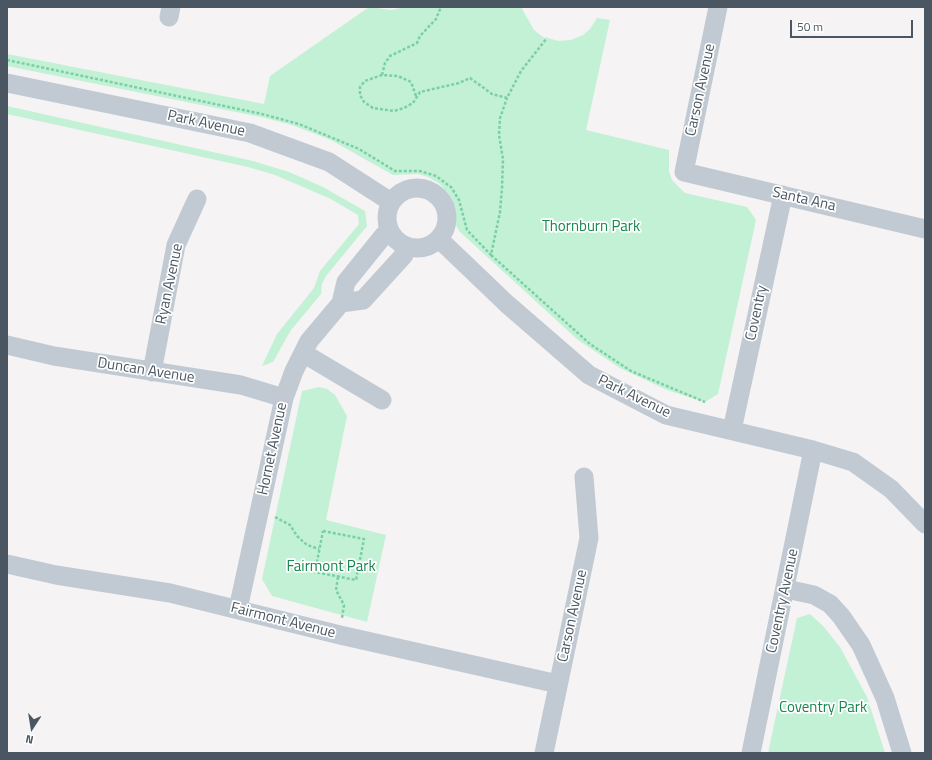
<!DOCTYPE html>
<style>
body{margin:0}
#map{position:relative;width:932px;height:760px;overflow:hidden;background:#f5f3f3;font-family:"Titillium Web",sans-serif}
canvas{display:block}
.frame{position:absolute;inset:0;border:8px solid #4a5661;pointer-events:none}
.north{position:absolute;left:12px;top:708px;width:40px;height:40px;-webkit-text-stroke:3px #fff;paint-order:stroke;rotate:192deg;font-size:11px;font-weight:700;line-height:16px;text-align:center;color:#4a5661}
.north::after{content:'';display:block;margin:auto;width:14px;height:18px;background:#4a5661;clip-path:polygon(50% 0,100% 100%,50% 72%,0 100%)}
.scale{position:absolute;left:790px;top:20px;width:123px;height:18px;box-sizing:border-box;border:2px solid #4a5661;border-top:0;padding-left:5px;font-size:12px;line-height:14px;white-space:nowrap;color:#4a5661;-webkit-text-stroke:3px #fff;paint-order:stroke}
</style>
<div id="map">
<canvas width="932" height="760"></canvas>
<div class="frame"></div>
<div class="north">N</div>
<div class="scale">50 m</div>
</div>
<script>
const ctx = document.querySelector('canvas').getContext('2d');
ctx.lineJoin = 'round';
function fillPath(path, color) { ctx.fillStyle = color; ctx.fill(path, 'evenodd'); }
const poly = rows => new Path2D(rows.map(r => 'M' + r).join(''));
function strokePath(path, color, width, dash) { ctx.strokeStyle = color; ctx.lineWidth = width; ctx.lineCap = dash ? 'butt' : 'round'; ctx.setLineDash(dash || []); ctx.stroke(path); }
function label(font, color, halo, rows, align = 'center') {
  ctx.font = font + ' "Titillium Web",sans-serif'; ctx.lineWidth = 3.5; ctx.setLineDash([]); ctx.textBaseline = 'middle'; ctx.strokeStyle = halo; ctx.fillStyle = color; for (const [text, x, y, turn = 0] of rows) {
    ctx.save(); ctx.translate(x, y); ctx.rotate((+turn || 0) * Math.PI / 180); ctx.textAlign = isNaN(turn) ? turn : align; if (halo) ctx.strokeText(text, 0, 0); ctx.fillText(text, 0, 0); ctx.restore();
  }
}
fillPath(poly([
 [369,7,392,10,405,7,521,7,534,30,543,37,559,41,571,40,583,35,590,29,597,18,610,20,586,130,669,150,669,171,672,180,685,193,747,207,756,220,718,394,705,402,667,390,620,368,578,340,459,231,456,225,456,211,450,196,440,184,428,177,418,174,393,175,331,140,292,125,261,117,7,66,7,54,264,104,270,76],
 [7,106,253,161,289,172,323,187,365,211,367,226,326,276,322,284,321,294,291,330,273,362,262,366,277,334,314,288,320,271,359,224,358,215,331,199,275,175,248,167,7,114],
 [319,387,327,389,335,395,347,416,326,520,386,535,367,622,272,596,262,579,302,391],
 [810,614,824,627,840,647,867,697,885,753,768,753,797,618]
]), '#c3f1d5');
strokePath(poly([
 [7,60,262,114,299,124,359,149,395,171,420,171,436,176,451,187,459,200,467,230,491,255,500,212,502,188,503,159,499,135,500,118,507,98],
 [382,75,385,63,390,56,417,43,420,36,436,19,441,7],
 [416,96,411,82,398,76,382,75,365,81,360,87,360,95,364,102,373,108,394,111,404,108,413,103,420,92,459,83,470,78,492,94,507,98,521,71,547,38],
 [491,255,590,344,631,371,705,402],
 [275,517,290,525,297,536,307,545,319,549],
 [323,531,364,539,356,580,315,572,323,531],
 [338,577,336,590,344,605,342,618]
]), '#7ad0a6', 2.5, [3, 2]);
strokePath(poly([
 [718,7,684,172,925,229],
 [169,17,171,7],
 [7,83,250,133,329,162,391,202],
 '387 218a30 30 0 1 1 60 0a30 30 0 1 1-60 0Z',
 [439,239,507,304,589,375,666,415,813,450,853,462,891,489,925,524],
 [341,303,363,300,404,255,407,247],
 [7,345,54,356,241,385,284,398],
 [303,353,382,400],
 [152,372,176,245,197,199],
 [732,430,783,195],
 [7,564,56,575,170,593,340,635,558,684],
 [786,589,814,595,830,604,841,616,861,645,885,698,902,753],
 [238,609,284,398,294,371,309,341,341,303,346,282,384,235,390,233],
 [544,753,589,538,584,477],
 [751,753,813,450]
]), '#c1cad2', 19);
label('15px', '#4a5661', '#fff', [
 ["Carson Avenue",701,90,-78],
 ["Park Avenue",206,124,12],
 ["Santa Ana",804,200,13],
 ["Ryan Avenue",170,284,-78],
 ["Coventry",757,313,-78],
 ["Duncan Avenue",146,371,9],
 ["Park Avenue",634,397,26],
 ["Hornet Avenue",273,449,-78],
 ["Coventry Avenue",783,601,-78],
 ["Carson Avenue",573,616,-78],
 ["Fairmont Avenue",283,621,14]
]);
label('15px', '#17864f', '#fff', [
 ["Thornburn Park",591,227],
 ["Fairmont Park",331,567],
 ["Coventry Park",823,708]
]);
</script>
